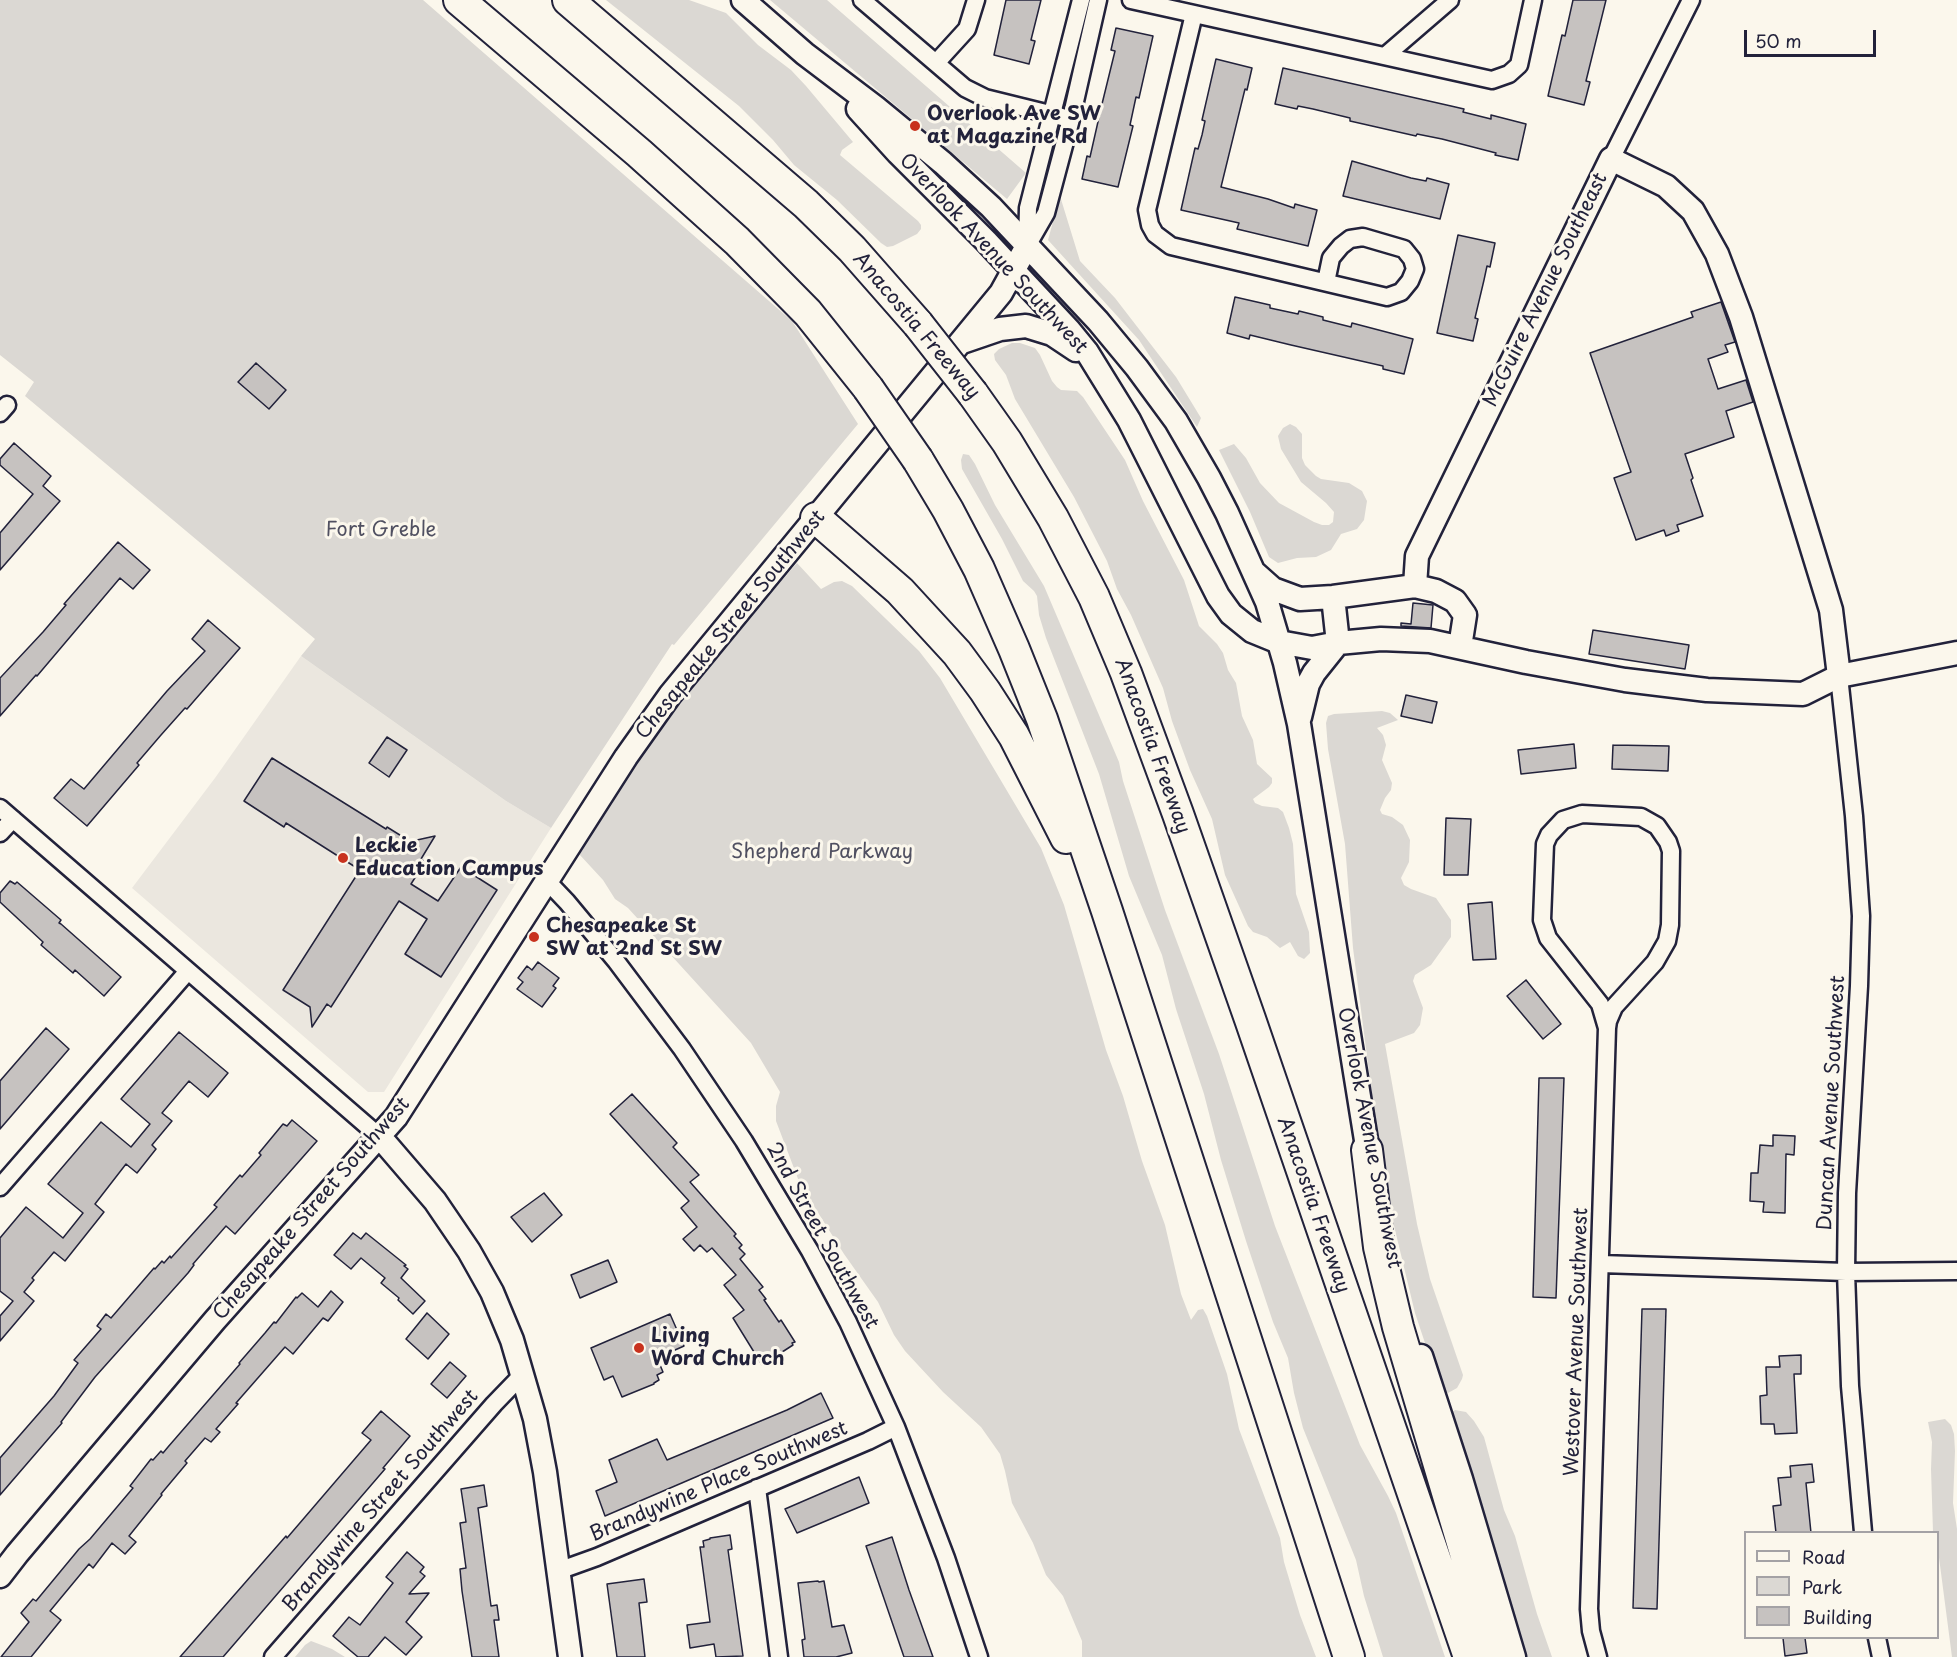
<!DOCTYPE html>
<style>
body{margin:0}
#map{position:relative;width:1957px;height:1657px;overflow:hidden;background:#fbf7ec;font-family:"Playpen Sans",sans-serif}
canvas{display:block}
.legend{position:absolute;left:1744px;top:1531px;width:195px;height:108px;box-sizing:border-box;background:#fbf7ec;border:2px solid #a4a2a5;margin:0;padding:8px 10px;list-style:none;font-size:18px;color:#22223b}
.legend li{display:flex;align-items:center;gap:12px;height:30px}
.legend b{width:30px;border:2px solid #a4a2a5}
.scale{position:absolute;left:1744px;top:30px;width:132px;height:27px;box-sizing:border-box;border:3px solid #22223b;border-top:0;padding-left:8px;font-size:18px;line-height:21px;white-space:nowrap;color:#22223b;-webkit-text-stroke:4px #fbf7ec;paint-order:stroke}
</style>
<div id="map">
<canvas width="1957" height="1657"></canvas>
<ul class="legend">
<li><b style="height:8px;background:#fbf7ec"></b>Road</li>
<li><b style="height:16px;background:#dbd8d3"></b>Park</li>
<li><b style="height:16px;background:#c6c2c0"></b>Building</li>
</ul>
<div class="scale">50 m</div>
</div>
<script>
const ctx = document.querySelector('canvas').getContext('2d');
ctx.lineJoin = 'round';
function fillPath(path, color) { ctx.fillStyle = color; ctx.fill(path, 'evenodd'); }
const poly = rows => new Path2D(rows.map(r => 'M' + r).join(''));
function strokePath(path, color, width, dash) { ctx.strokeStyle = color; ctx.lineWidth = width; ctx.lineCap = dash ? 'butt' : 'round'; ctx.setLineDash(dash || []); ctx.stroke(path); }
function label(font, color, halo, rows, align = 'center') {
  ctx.font = font + ' "Playpen Sans",sans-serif'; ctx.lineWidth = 6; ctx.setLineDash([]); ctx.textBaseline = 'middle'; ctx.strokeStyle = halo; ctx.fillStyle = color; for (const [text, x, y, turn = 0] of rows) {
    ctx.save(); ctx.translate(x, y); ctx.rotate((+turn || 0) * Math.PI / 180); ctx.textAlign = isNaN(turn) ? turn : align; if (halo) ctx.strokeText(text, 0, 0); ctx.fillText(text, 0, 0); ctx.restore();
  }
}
fillPath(poly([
 [301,656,506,801,551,828,384,1092,368,1092,132,888,215,778]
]), '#ebe7df');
fillPath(poly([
 [0,0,423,0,792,321,858,424,674,645,672,644,551,828,506,801,301,656,315,639,25,396,34,382,0,355],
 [606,0,689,0,726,13,758,45,791,70,806,86,853,142,842,150,840,155,918,221,921,225,921,229,917,234,893,246,887,247,881,243,837,200,794,165,773,140,739,106],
 [770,0,827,0,1026,173,1007,199],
 [1060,196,1080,261,1115,298,1176,377,1201,418,1197,427,1139,340,1048,240],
 [1012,343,1020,343,1035,348,1040,355,1052,381,1057,387,1061,390,1077,391,1083,397,1125,460,1143,501,1184,580,1199,626,1217,644,1223,653,1228,670,1236,683,1242,716,1253,740,1257,764,1272,778,1272,783,1269,787,1253,799,1255,803,1262,806,1278,808,1283,812,1289,828,1293,844,1296,894,1309,932,1310,953,1304,959,1298,956,1290,942,1280,948,1267,937,1253,932,1248,926,1225,875,1212,819,1190,770,1172,721,1163,688,1131,615,1117,589,1107,561,1074,497,1015,399,1006,375,995,360,994,354,999,349],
 [1290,424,1296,427,1302,434,1302,458,1305,465,1316,476,1321,479,1349,483,1362,491,1367,501,1364,520,1357,529,1341,534,1331,550,1316,557,1297,558,1278,563,1269,557,1250,512,1219,450,1234,444,1246,458,1260,483,1279,503,1314,522,1322,525,1329,525,1333,522,1334,512,1326,503,1301,482,1281,449,1278,436,1283,428],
 [963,454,969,455,975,464,995,505,1044,586,1119,762,1123,781,1165,910,1219,1054,1275,1226,1360,1445,1388,1496,1396,1513,1445,1657,1383,1657,1364,1596,1356,1560,1303,1428,1294,1393,1288,1358,1273,1322,1246,1241,1221,1160,1204,1094,1176,1009,1162,955,1129,876,1099,774,1046,638,1039,615,1037,596,1034,591,1023,581,1002,539,962,469,961,460],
 [797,563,821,589,834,582,842,581,852,586,919,651,940,678,1041,848,1064,905,1106,1050,1123,1096,1142,1161,1165,1225,1181,1294,1191,1320,1198,1310,1203,1309,1207,1316,1227,1374,1239,1429,1280,1538,1284,1562,1300,1615,1316,1657,1082,1657,1082,1641,1063,1596,1046,1575,1033,1543,1012,1503,1005,1471,1000,1454,981,1427,943,1392,905,1351,894,1335,878,1302,844,1254,800,1184,776,1121,776,1106,780,1092,751,1043,628,908,615,899,603,880,579,854,612,804,633,763,718,654],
 [1382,711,1390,713,1398,720,1377,728,1383,735,1386,745,1382,760,1392,783,1391,790,1385,798,1380,810,1382,814,1392,817,1403,825,1410,840,1409,862,1401,878,1404,885,1411,889,1436,898,1451,920,1451,937,1431,965,1415,975,1413,981,1423,1008,1420,1025,1414,1033,1385,1044,1417,1224,1430,1279,1463,1375,1462,1379,1457,1388,1448,1393,1440,1388,1415,1313,1383,1180,1353,948,1345,844,1328,749,1326,723,1328,716,1334,714],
 [1455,1410,1466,1412,1474,1421,1484,1437,1504,1510,1515,1536,1537,1614,1552,1657,1526,1657,1501,1583,1490,1535,1451,1413],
 [1945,1419,1951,1425,1954,1434,1955,1451,1953,1503,1957,1529,1957,1657,1952,1657,1938,1550,1938,1532,1933,1532,1931,1469,1932,1442,1928,1422],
 [311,1641,332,1649,345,1657,295,1657,305,1645]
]), '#dbd8d3');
const building = poly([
 [1006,0,1041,0,1031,40,1035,41,1029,64,994,55,1006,0],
 [1573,0,1606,0,1586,81,1590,82,1584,105,1548,96,1562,35,1565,36,1573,0],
 [1116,28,1153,36,1139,98,1136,97,1130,125,1133,126,1118,187,1082,179,1087,156,1090,157,1102,104,1115,51,1111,50,1116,28],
 [1216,59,1252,68,1247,90,1245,89,1221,187,1268,199,1294,208,1295,204,1317,210,1308,246,1237,229,1239,223,1181,210,1195,148,1198,149,1202,135,1205,121,1202,120,1216,59],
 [1283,68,1451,106,1464,109,1463,112,1491,119,1491,115,1526,124,1518,160,1495,155,1496,153,1442,139,1417,134,1416,136,1350,121,1350,118,1313,109,1298,106,1297,109,1275,104,1283,68],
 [1352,161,1411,178,1426,181,1427,178,1449,184,1440,219,1343,196,1352,161],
 [1458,235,1495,243,1490,267,1487,266,1484,280,1475,318,1478,319,1473,341,1437,333,1458,235],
 [1235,297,1270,305,1270,308,1298,314,1299,311,1323,317,1323,320,1351,327,1352,323,1413,339,1404,374,1383,369,1383,366,1291,345,1250,335,1249,339,1227,333,1235,297],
 [1721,302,1735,342,1725,345,1728,352,1708,359,1718,389,1746,380,1753,402,1726,411,1734,437,1685,454,1693,478,1691,480,1703,516,1677,525,1679,531,1666,536,1664,530,1636,540,1614,478,1631,472,1590,353,1693,317,1691,312,1721,302],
 [256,363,286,390,269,409,238,382,256,363],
 [14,443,51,476,43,486,60,501,0,570,0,533,33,494,0,465,0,459,14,443],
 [118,542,150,570,133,589,120,578,37,676,36,675,0,716,0,678,43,632,66,605,64,604,118,542],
 [1413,603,1433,605,1431,628,1401,626,1401,623,1411,624,1413,603],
 [208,620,240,648,187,709,185,708,161,735,137,763,139,765,87,826,54,798,71,779,84,789,167,691,205,651,192,639,208,620],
 [1593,630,1689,645,1685,669,1589,654,1593,630],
 [1406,695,1437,702,1432,723,1401,716,1406,695],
 [387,737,407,750,389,777,369,763,387,737],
 [1574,744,1576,768,1521,774,1518,750,1574,744],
 [1613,745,1669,746,1668,771,1612,769,1613,745],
 [272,758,386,829,387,827,403,837,399,844,435,836,421,859,425,862,411,884,438,901,461,867,497,890,441,977,405,954,427,919,399,901,331,1007,327,1004,312,1027,310,1007,283,990,360,870,286,823,284,827,244,801,272,758],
 [1446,818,1471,819,1468,875,1444,875,1446,818],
 [10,881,15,884,17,882,61,920,59,923,61,924,121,977,104,996,75,970,73,973,41,945,43,942,0,902,0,893,10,881],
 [1492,902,1496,959,1473,960,1468,904,1492,902],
 [538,962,559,978,553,986,556,988,542,1007,517,989,523,982,518,978,527,966,532,970,538,962],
 [1526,980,1561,1024,1543,1039,1507,996,1526,980],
 [46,1028,69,1049,0,1129,0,1081,46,1028],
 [179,1032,228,1073,208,1097,189,1081,162,1113,172,1121,152,1145,156,1149,137,1173,126,1164,95,1204,104,1212,65,1261,54,1252,32,1278,34,1280,24,1292,34,1301,0,1341,0,1316,13,1301,0,1291,0,1238,26,1207,63,1238,83,1213,48,1184,101,1122,131,1147,150,1124,121,1099,179,1032],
 [1539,1078,1564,1078,1556,1298,1533,1297,1539,1078],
 [632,1094,677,1143,673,1147,699,1175,690,1182,736,1234,734,1236,742,1245,739,1248,745,1254,740,1259,763,1287,759,1290,766,1299,764,1300,779,1322,781,1320,795,1342,792,1343,793,1345,762,1365,733,1318,744,1310,724,1285,736,1275,712,1248,707,1252,700,1245,694,1251,683,1239,697,1227,681,1208,689,1201,610,1114,632,1094],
 [292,1120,317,1141,235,1234,226,1226,193,1264,194,1265,188,1273,95,1377,61,1422,62,1423,0,1495,0,1458,54,1396,78,1363,74,1360,101,1329,97,1326,106,1314,111,1318,154,1268,155,1269,162,1261,164,1263,170,1256,171,1258,217,1207,214,1205,240,1175,242,1177,261,1155,259,1153,283,1124,287,1126,292,1120],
 [1773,1135,1795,1136,1794,1155,1786,1154,1785,1213,1763,1212,1764,1202,1750,1201,1751,1173,1758,1173,1760,1145,1773,1146,1773,1135],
 [544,1193,562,1215,532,1242,511,1217,544,1193],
 [353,1233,361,1239,366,1233,406,1265,404,1266,408,1269,401,1278,425,1301,413,1314,398,1300,399,1298,381,1283,385,1278,361,1258,351,1269,334,1255,353,1233],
 [608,1260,617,1282,580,1298,571,1275,608,1260],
 [331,1291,343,1302,328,1321,323,1318,293,1354,285,1347,236,1403,238,1404,216,1429,220,1432,211,1442,205,1438,185,1461,187,1463,161,1494,162,1495,129,1536,136,1542,125,1554,112,1543,93,1568,89,1564,50,1611,61,1620,31,1657,1,1657,29,1622,21,1613,33,1599,36,1601,79,1549,90,1539,133,1488,130,1486,151,1459,153,1460,161,1451,163,1453,168,1447,240,1364,239,1363,265,1333,274,1322,276,1323,296,1297,297,1298,302,1293,318,1307,331,1291],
 [1642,1309,1666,1309,1657,1609,1633,1608,1642,1309],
 [427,1313,449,1334,428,1359,406,1339,427,1313],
 [670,1314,684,1346,657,1358,663,1372,657,1375,659,1380,654,1383,654,1384,622,1397,613,1376,604,1380,591,1348,670,1314],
 [1801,1355,1801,1374,1794,1374,1797,1433,1775,1434,1774,1424,1761,1424,1760,1396,1767,1395,1766,1367,1780,1367,1779,1356,1801,1355],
 [450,1362,466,1376,447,1398,431,1384,450,1362],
 [821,1393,833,1418,605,1516,596,1491,617,1482,609,1460,657,1439,667,1460,787,1410,821,1393],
 [381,1411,410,1436,383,1468,385,1469,223,1657,180,1657,286,1536,287,1538,371,1440,362,1433,381,1411],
 [1812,1464,1814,1482,1806,1483,1811,1533,1776,1533,1773,1506,1781,1505,1778,1478,1791,1477,1790,1466,1812,1464],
 [859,1477,869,1503,797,1533,785,1509,859,1477],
 [484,1485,487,1506,478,1508,491,1606,497,1605,499,1620,494,1620,499,1657,472,1657,462,1591,460,1569,466,1568,460,1523,466,1522,461,1489,484,1485],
 [730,1535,732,1549,728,1550,743,1656,716,1657,714,1644,690,1648,687,1625,710,1622,700,1547,704,1547,703,1541,710,1539,710,1538,730,1535],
 [892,1537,909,1590,933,1657,904,1657,866,1546,892,1537],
 [407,1552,424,1567,420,1572,425,1576,409,1594,429,1593,406,1622,422,1637,406,1655,385,1637,368,1657,358,1657,333,1636,349,1617,360,1625,393,1583,386,1577,407,1552],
 [644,1579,647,1602,639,1603,645,1657,617,1657,607,1584,644,1579],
 [818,1581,819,1582,824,1581,832,1627,844,1625,852,1653,836,1657,804,1657,802,1640,805,1639,798,1583,818,1581],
 [1783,1638,1805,1638,1807,1653,1785,1656,1783,1638]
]);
fillPath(building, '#c6c2c0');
strokePath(building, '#22223b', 1.5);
const street = poly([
 [862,0,965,88,985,98,1062,117],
 [1131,0,1492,80,1509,74,1519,65,1533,0],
 [1194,14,1147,210,1150,225,1155,234,1171,246,1387,297,1401,292,1410,281,1415,269,1412,259,1404,249,1363,237,1350,239,1341,246,1331,258,1326,282],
 [1385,56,1450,0],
 [936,63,967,29,976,0],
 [1611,159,1691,0],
 [1027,245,1028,208,1081,0],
 [1027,246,1046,213,1071,119,1098,0],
 [0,413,7,405],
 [1839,676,1854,816,1861,916,1859,986,1847,1193,1846,1272,1850,1386,1863,1532],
 [0,808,380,1137],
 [1582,814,1641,817,1657,826,1668,842,1671,851,1670,925,1667,941,1655,962,1614,1007,1608,1021,1607,1028,1600,1004,1548,938,1542,920,1545,844,1549,835,1563,820,1582,814],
 [0,833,13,819],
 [547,881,567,902,616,961,682,1049,744,1141,810,1251,848,1322,896,1427,946,1558,979,1657],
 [0,1187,188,971],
 [1601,1264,1846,1272,1957,1271],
 [757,1488,779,1657],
 [558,1571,597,1557,868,1441,896,1427],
 [1877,1638,1881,1657],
 [273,1657,494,1404,523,1374],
 [1598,1657,1591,1631,1589,1609,1607,1028]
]);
const secondary = poly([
 [743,0,805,54,875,107,943,163,991,207,1098,321,1137,368,1176,421,1209,478,1227,513,1267,602,1285,663,1299,724,1370,1165],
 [858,109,898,153,986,241,1069,330,1087,352,1129,420,1218,596,1231,614,1252,631,1279,642,1312,648,1338,643,1381,639,1430,641,1526,662,1625,680,1707,690,1803,694,1839,676,1957,653],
 [962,342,1000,329,1026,326,1052,334,1076,350],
 [1255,573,1273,589,1300,599,1333,597,1415,586,1436,591,1455,601,1465,615,1460,647],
 [1415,586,1417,556,1611,159,1666,186,1693,211,1717,254,1741,317,1831,610,1839,676],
 [1300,717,1308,684,1314,673,1338,643,1333,597],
 [380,1137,435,1201,469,1251,492,1292,512,1340,535,1419,545,1472,570,1657],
 [1421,1356,1461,1479,1514,1657],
 [0,1576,17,1554,215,1320,396,1117,626,757,670,695,1001,293,1027,246]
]);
const highway = poly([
 [459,0,639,153,737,241,808,313,868,388],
 [568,0,806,204,852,249,918,324],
 [973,394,1007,442,1053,518,1094,597,1126,673,1178,814,1250,1019,1469,1657],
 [918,460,948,510,979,569,1014,649,1042,719,1107,911,1349,1657],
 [816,518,900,591,957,653,985,691,1014,736,1066,838],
 [1367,1150,1379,1247,1398,1327,1496,1657]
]);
strokePath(street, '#22223b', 21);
strokePath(secondary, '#22223b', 27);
strokePath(highway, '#22223b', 34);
strokePath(street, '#fbf7ec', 16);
strokePath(secondary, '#fbf7ec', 22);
strokePath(highway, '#fbf7ec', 30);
const highwayBridge = poly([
 [918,324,973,394],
 [868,388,918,460]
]);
strokePath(highwayBridge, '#22223b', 34, []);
strokePath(highwayBridge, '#fbf7ec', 30);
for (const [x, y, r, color] of [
 [915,126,6,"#c8321e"],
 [343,858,6,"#c8321e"],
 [534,937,6,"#c8321e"],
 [639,1348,6,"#c8321e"]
]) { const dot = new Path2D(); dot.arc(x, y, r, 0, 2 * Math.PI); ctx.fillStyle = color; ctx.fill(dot); strokePath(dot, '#fbf7ec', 2); }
label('bold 20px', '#22223b', '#fbf7ec', [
 ["Overlook Ave SW",927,114],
 ["at Magazine Rd",927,137],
 ["Leckie",355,846],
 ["Education Campus",355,869],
 ["Chesapeake St",546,926],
 ["SW at 2nd St SW",546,949],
 ["Living",651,1336],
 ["Word Church",651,1359]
], 'left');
label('20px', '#22223b', '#fbf7ec', [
 ["Overlook Avenue Southwest",993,254,47],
 ["McGuire Avenue Southeast",1546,290,-64],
 ["Anacostia Freeway",916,326,50],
 ["Chesapeake Street Southwest",731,625,-51],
 ["Anacostia Freeway",1152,746,70],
 ["Duncan Avenue Southwest",1832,1103,-87],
 ["Overlook Avenue Southwest",1369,1138,79],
 ["Anacostia Freeway",1313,1205,71],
 ["Chesapeake Street Southwest",312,1209,-49],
 ["2nd Street Southwest",822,1236,61],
 ["Westover Avenue Southwest",1577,1342,-88],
 ["Brandywine Place Southwest",719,1482,-23],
 ["Brandywine Street Southwest",381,1501,-49]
]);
label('20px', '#505061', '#fbf7ec', [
 ["Fort Greble",381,530],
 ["Shepherd Parkway",822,852]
]);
</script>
